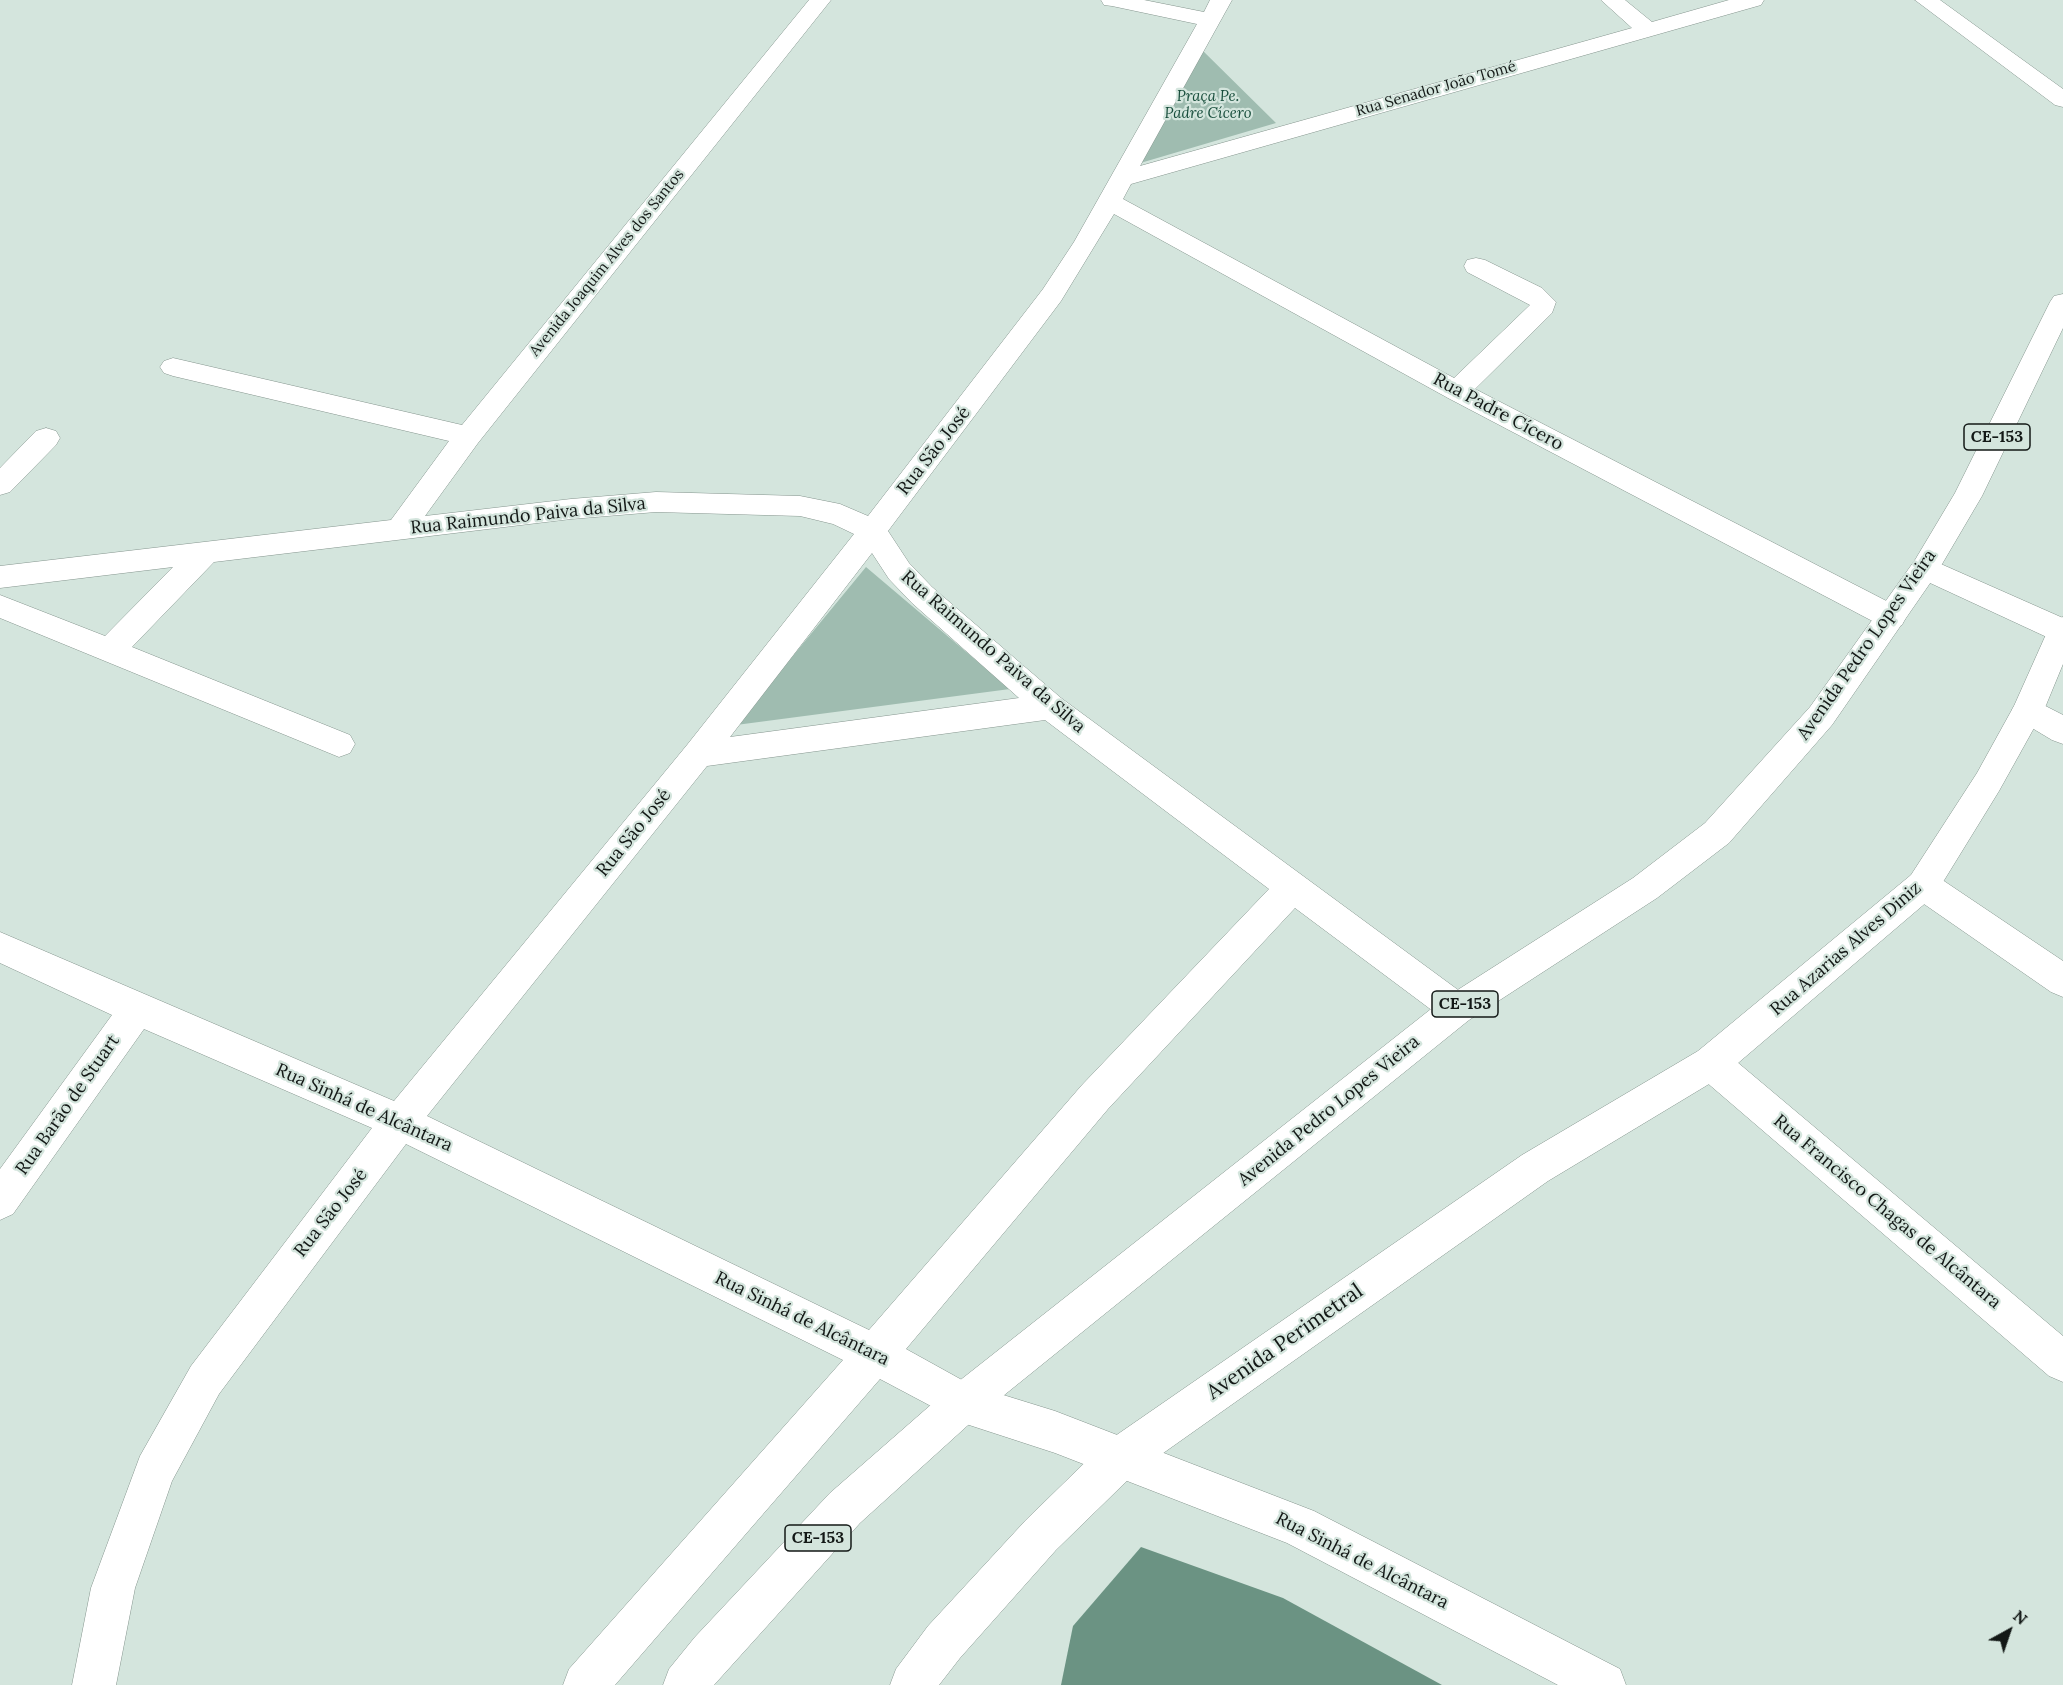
<!DOCTYPE html>
<meta charset="utf-8">
<style>
body{margin:0}
#map{position:relative;width:2063px;height:1685px;overflow:hidden;background:#d4e5dd;font-family:Lora,serif}
canvas{display:block}
.north{position:absolute;left:1979px;top:1601px;width:60px;height:60px;-webkit-text-stroke:4px #d4e5dd;paint-order:stroke;rotate:40deg;font-size:16px;font-weight:700;line-height:24px;text-align:center;color:#131816}
.north::after{content:'';display:block;margin:auto;width:21px;height:27px;background:#131816;clip-path:polygon(50% 0,100% 100%,50% 72%,0 100%)}
</style>
<div id="map">
<canvas width="2063" height="1685"></canvas>
<div class="north">N</div>
</div>
<script>
const ctx = document.querySelector('canvas').getContext('2d');
ctx.lineJoin = 'round';
function fillPath(path, color) { ctx.fillStyle = color; ctx.fill(path, 'evenodd'); }
const poly = rows => new Path2D(rows.map(r => 'M' + r).join(''));
function strokePath(path, color, width, dash) { ctx.strokeStyle = color; ctx.lineWidth = width; ctx.lineCap = dash ? 'butt' : 'round'; ctx.setLineDash(dash || []); ctx.stroke(path); }
function label(font, color, halo, rows, align = 'center') {
  ctx.font = font + ' Lora,serif'; ctx.lineWidth = 4.5; ctx.setLineDash([]); ctx.textBaseline = 'middle'; ctx.strokeStyle = halo; ctx.fillStyle = color; for (const [text, x, y, turn = 0] of rows) {
    ctx.save(); ctx.translate(x, y); ctx.rotate((+turn || 0) * Math.PI / 180); ctx.textAlign = isNaN(turn) ? turn : align; if (halo) ctx.strokeText(text, 0, 0); ctx.fillText(text, 0, 0); ctx.restore();
  }
}
fillPath(poly([
 [1199,47,1276,123,1137,164],
 [866,567,1010,689,736,725]
]), '#9fbcb0');
fillPath(poly([
 [1141,1547,1283,1598,1442,1685,1061,1685,1073,1626]
]), '#6b9383');
const street = poly([
 [809,0,831,0,478,443,425,516,571,499,656,492,800,496,840,504,868,516,1043,289,1074,242,1197,24,1112,6,1104,5,1101,0,1144,0,1204,12,1210,0,1232,0,1140,166,1632,28,1601,0,1625,0,1652,22,1729,0,1764,0,1761,5,1131,184,1123,199,1454,378,1530,305,1467,272,1464,266,1467,260,1476,258,1485,260,1542,288,1556,302,1552,313,1475,389,1902,609,1906,617,1902,625,1891,629,1880,625,1448,398,1114,214,1061,301,888,531,909,563,932,587,1061,698,1469,998,1475,1009,1469,1020,1457,1025,1445,1020,1295,908,1108,1109,906,1349,971,1385,1055,1411,1314,1511,1620,1669,1626,1685,1558,1685,1287,1543,1055,1453,963,1423,880,1379,615,1685,563,1685,569,1669,843,1360,406,1144,219,1394,172,1481,135,1588,116,1685,72,1685,91,1588,140,1456,191,1366,372,1128,144,1029,13,1214,0,1220,0,1169,112,1015,0,963,0,932,394,1101,687,745,854,534,833,524,800,516,656,512,571,519,214,562,132,647,350,735,355,744,350,753,339,757,0,618,0,595,105,636,173,567,0,588,0,566,391,520,449,441,173,376,164,373,160,367,164,361,173,358,462,425,809,0],
 [872,553,889,579,912,603,1019,698,730,737,872,553],
 [1045,720,1269,889,1082,1085,869,1330,427,1116,707,766,1045,720],
 [46,428,56,431,60,438,56,445,10,492,0,495,0,468,36,431,46,428],
 [2028,697,2063,715,2063,744,2052,740,2017,719,2012,710,2017,701,2028,697],
 [1923,870,1935,875,2063,961,2063,997,2051,992,1911,895,1906,885,1911,875,1923,870],
 [1711,1046,1724,1051,2063,1336,2063,1382,2049,1376,1698,1075,1693,1063,1698,1051,1711,1046]
]);
const secondary = poly([
 [1915,0,1940,0,2063,89,2063,107,2055,105,1915,0],
 [1925,557,2063,618,2063,642,2051,639,1915,576,1910,568,1915,560,1925,557]
]);
const primary = poly([
 [2063,294,2063,328,1982,496,1935,576,1832,725,1729,843,1657,898,1469,1020,977,1417,860,1523,714,1685,663,1685,669,1669,695,1637,830,1493,949,1389,1445,998,1633,878,1705,823,1810,707,1915,560,1955,493,2050,302,2054,296,2063,294],
 [2063,617,2063,664,2044,710,1999,791,1935,895,1724,1075,1548,1181,1135,1473,1056,1550,960,1658,939,1685,890,1685,896,1669,928,1626,1026,1520,1105,1443,1522,1155,1698,1051,1911,875,1977,773,2014,706,2052,621,2063,617]
]);
strokePath(street, '#85958e', 1);
strokePath(secondary, '#85958e', 1);
strokePath(primary, '#85958e', 1);
fillPath(street, '#fff');
fillPath(secondary, '#fff');
fillPath(primary, '#fff');
label('15px', '#131816', '#d4e5dd', [
 ["Rua Senador João Tomé",1436,89,-16],
 ["Avenida Joaquim Alves dos Santos",607,263,-51]
]);
label('italic 15px', '#184e3c', '#d4e5dd', [
 ["Praça Pe.",1208,97],
 ["Padre Cícero",1208,114]
]);
for (const [x, y, w] of [
 [1997,437,66],
 [1465,1004,66],
 [818,1538,66]
]) { const box = new Path2D(); box.roundRect(x - w / 2, y - 13, w, 26, 4.5); ctx.fillStyle = '#d4e5dd'; ctx.fill(box); strokePath(box, '#131816', 1.5); }
label('bold 16px', '#131816', null, [
 ["CE-153",1997,437],
 ["CE-153",1465,1004],
 ["CE-153",818,1538]
]);
label('18px', '#131816', '#d4e5dd', [
 ["Rua Padre Cícero",1498,412,28],
 ["Rua São José",934,451,-52],
 ["Rua Raimundo Paiva da Silva",528,516,-6],
 ["Avenida Pedro Lopes Vieira",1867,645,-55],
 ["Rua Raimundo Paiva da Silva",993,652,41],
 ["Rua São José",634,833,-51],
 ["Rua Azarias Alves Diniz",1846,949,-41],
 ["Rua Barão de Stuart",68,1105,-55],
 ["Rua Sinhá de Alcântara",364,1108,24],
 ["Avenida Pedro Lopes Vieira",1329,1111,-39],
 ["Rua Francisco Chagas de Alcântara",1887,1212,40],
 ["Rua São José",331,1213,-52],
 ["Rua Sinhá de Alcântara",802,1319,26],
 ["Rua Sinhá de Alcântara",1362,1561,27]
]);
label('21px', '#131816', '#d4e5dd', [
 ["Avenida Perimetral",1285,1342,-35]
]);
</script>
